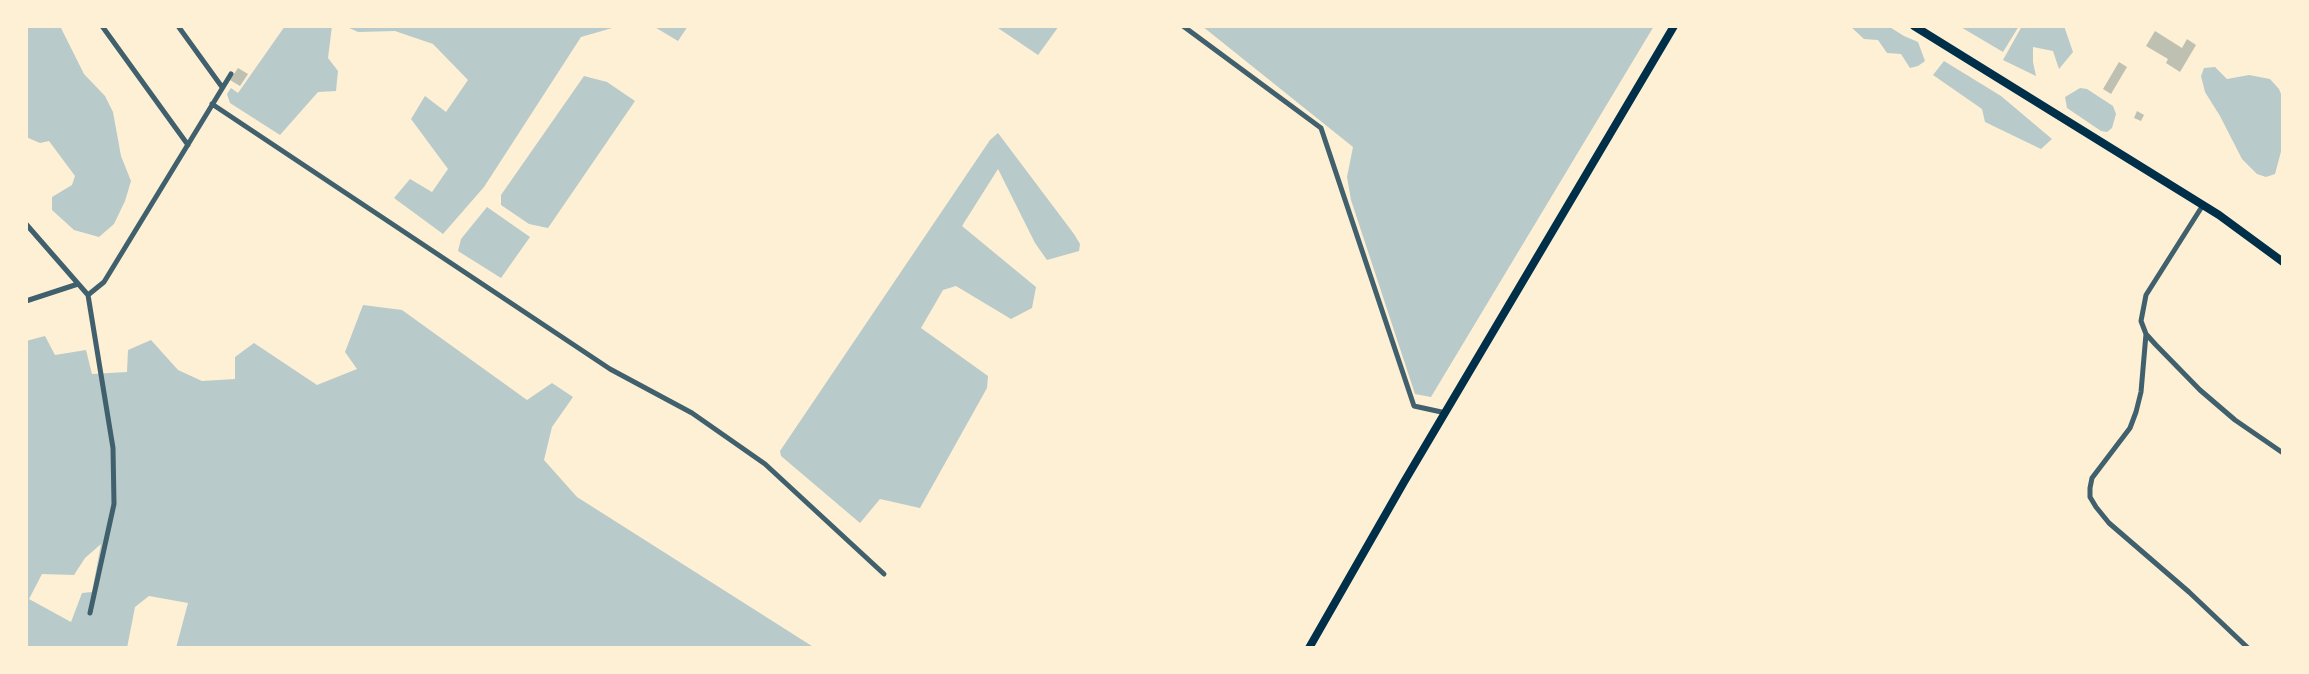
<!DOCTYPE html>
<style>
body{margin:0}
#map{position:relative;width:2309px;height:674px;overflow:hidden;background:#fdf0d5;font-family:Barlow,sans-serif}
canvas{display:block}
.frame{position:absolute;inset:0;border:28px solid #fdf0d5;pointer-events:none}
</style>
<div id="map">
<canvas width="2309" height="674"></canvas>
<div class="frame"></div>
</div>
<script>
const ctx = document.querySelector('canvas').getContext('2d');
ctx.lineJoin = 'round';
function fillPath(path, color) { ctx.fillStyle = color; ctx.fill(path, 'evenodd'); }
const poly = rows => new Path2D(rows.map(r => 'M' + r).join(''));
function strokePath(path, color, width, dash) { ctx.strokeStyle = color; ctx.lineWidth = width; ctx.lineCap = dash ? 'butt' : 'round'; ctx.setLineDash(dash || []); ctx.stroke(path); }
fillPath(poly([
 [26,26,60,26,84,74,105,96,113,112,121,156,131,181,125,201,114,224,99,237,74,230,52,210,52,197,72,185,75,176,49,141,40,143,26,137],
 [285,26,332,26,328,58,338,71,336,91,318,92,280,135,230,103,227,94,231,88,238,93],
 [345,26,619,26,581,37,484,187,443,234,394,198,410,179,432,192,448,169,411,119,425,96,446,112,468,80,433,44,395,31,358,32],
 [653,26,688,26,678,41],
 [995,26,1059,26,1038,55],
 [1202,26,1654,26,1431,397,1415,394,1351,200,1347,177,1353,147],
 [1850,26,1888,26,1904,36,1918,42,1925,61,1918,66,1910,68,1901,54,1887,53,1878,40,1864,39],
 [1959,26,2019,26,2003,52],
 [2022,26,2064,26,2073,52,2059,69,2053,51,2033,47,2033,62,2036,76,2003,60],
 [1944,61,2001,96,2052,139,2041,149,1985,122,1982,109,1933,75],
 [2215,67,2227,79,2249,75,2270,79,2279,89,2283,99,2283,144,2275,174,2266,177,2257,174,2242,159,2220,116,2205,92,2201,76,2204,68],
 [584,76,607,82,635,101,548,228,529,224,501,205,501,195],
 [2080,88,2087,89,2113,106,2116,114,2112,128,2107,132,2101,131,2067,108,2065,97],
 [998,133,1074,234,1080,244,1079,251,1047,260,1035,243,998,169,962,226,1036,287,1032,308,1011,319,956,286,943,290,921,328,988,376,987,388,920,508,880,499,860,523,781,456,780,451,990,140],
 [487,207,530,237,501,278,458,251,461,239],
 [363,305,402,310,527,400,552,383,573,397,552,427,544,460,577,497,815,648,176,648,188,603,149,596,135,607,127,648,26,648,26,341,45,336,55,355,86,350,92,374,127,372,128,350,151,340,178,370,202,381,235,379,235,357,254,343,317,385,357,369,345,352],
 [101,544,92,592,82,593,71,622,29,599,42,574,74,575,85,558]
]), '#b9caca');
fillPath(poly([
 [2155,31,2182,48,2187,39,2196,45,2180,72,2166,63,2168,59,2146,46],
 [2119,62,2127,67,2111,94,2103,89],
 [238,68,248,74,240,86,230,80],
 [2137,111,2144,115,2141,121,2134,118]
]), '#bec0b2');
strokePath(poly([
 [102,26,188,145],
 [178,26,222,87],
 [1183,26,1321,128,1414,406,1446,413],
 [212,104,610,369,692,413,765,464,884,574],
 [2203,205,2146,295,2141,321,2146,334,2156,345,2200,390,2235,420,2283,453],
 [26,224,88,295],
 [26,301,78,284],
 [2146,334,2141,392,2136,412,2130,428,2092,478,2090,488,2090,497,2096,507,2109,523,2189,592,2248,648],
 [90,613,114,504,113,448,88,295,104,282,231,74]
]), '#3f606c', 5);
strokePath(poly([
 [1914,26,2219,215,2283,262],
 [1309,648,1404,482,1674,26]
]), '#003049', 8);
</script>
